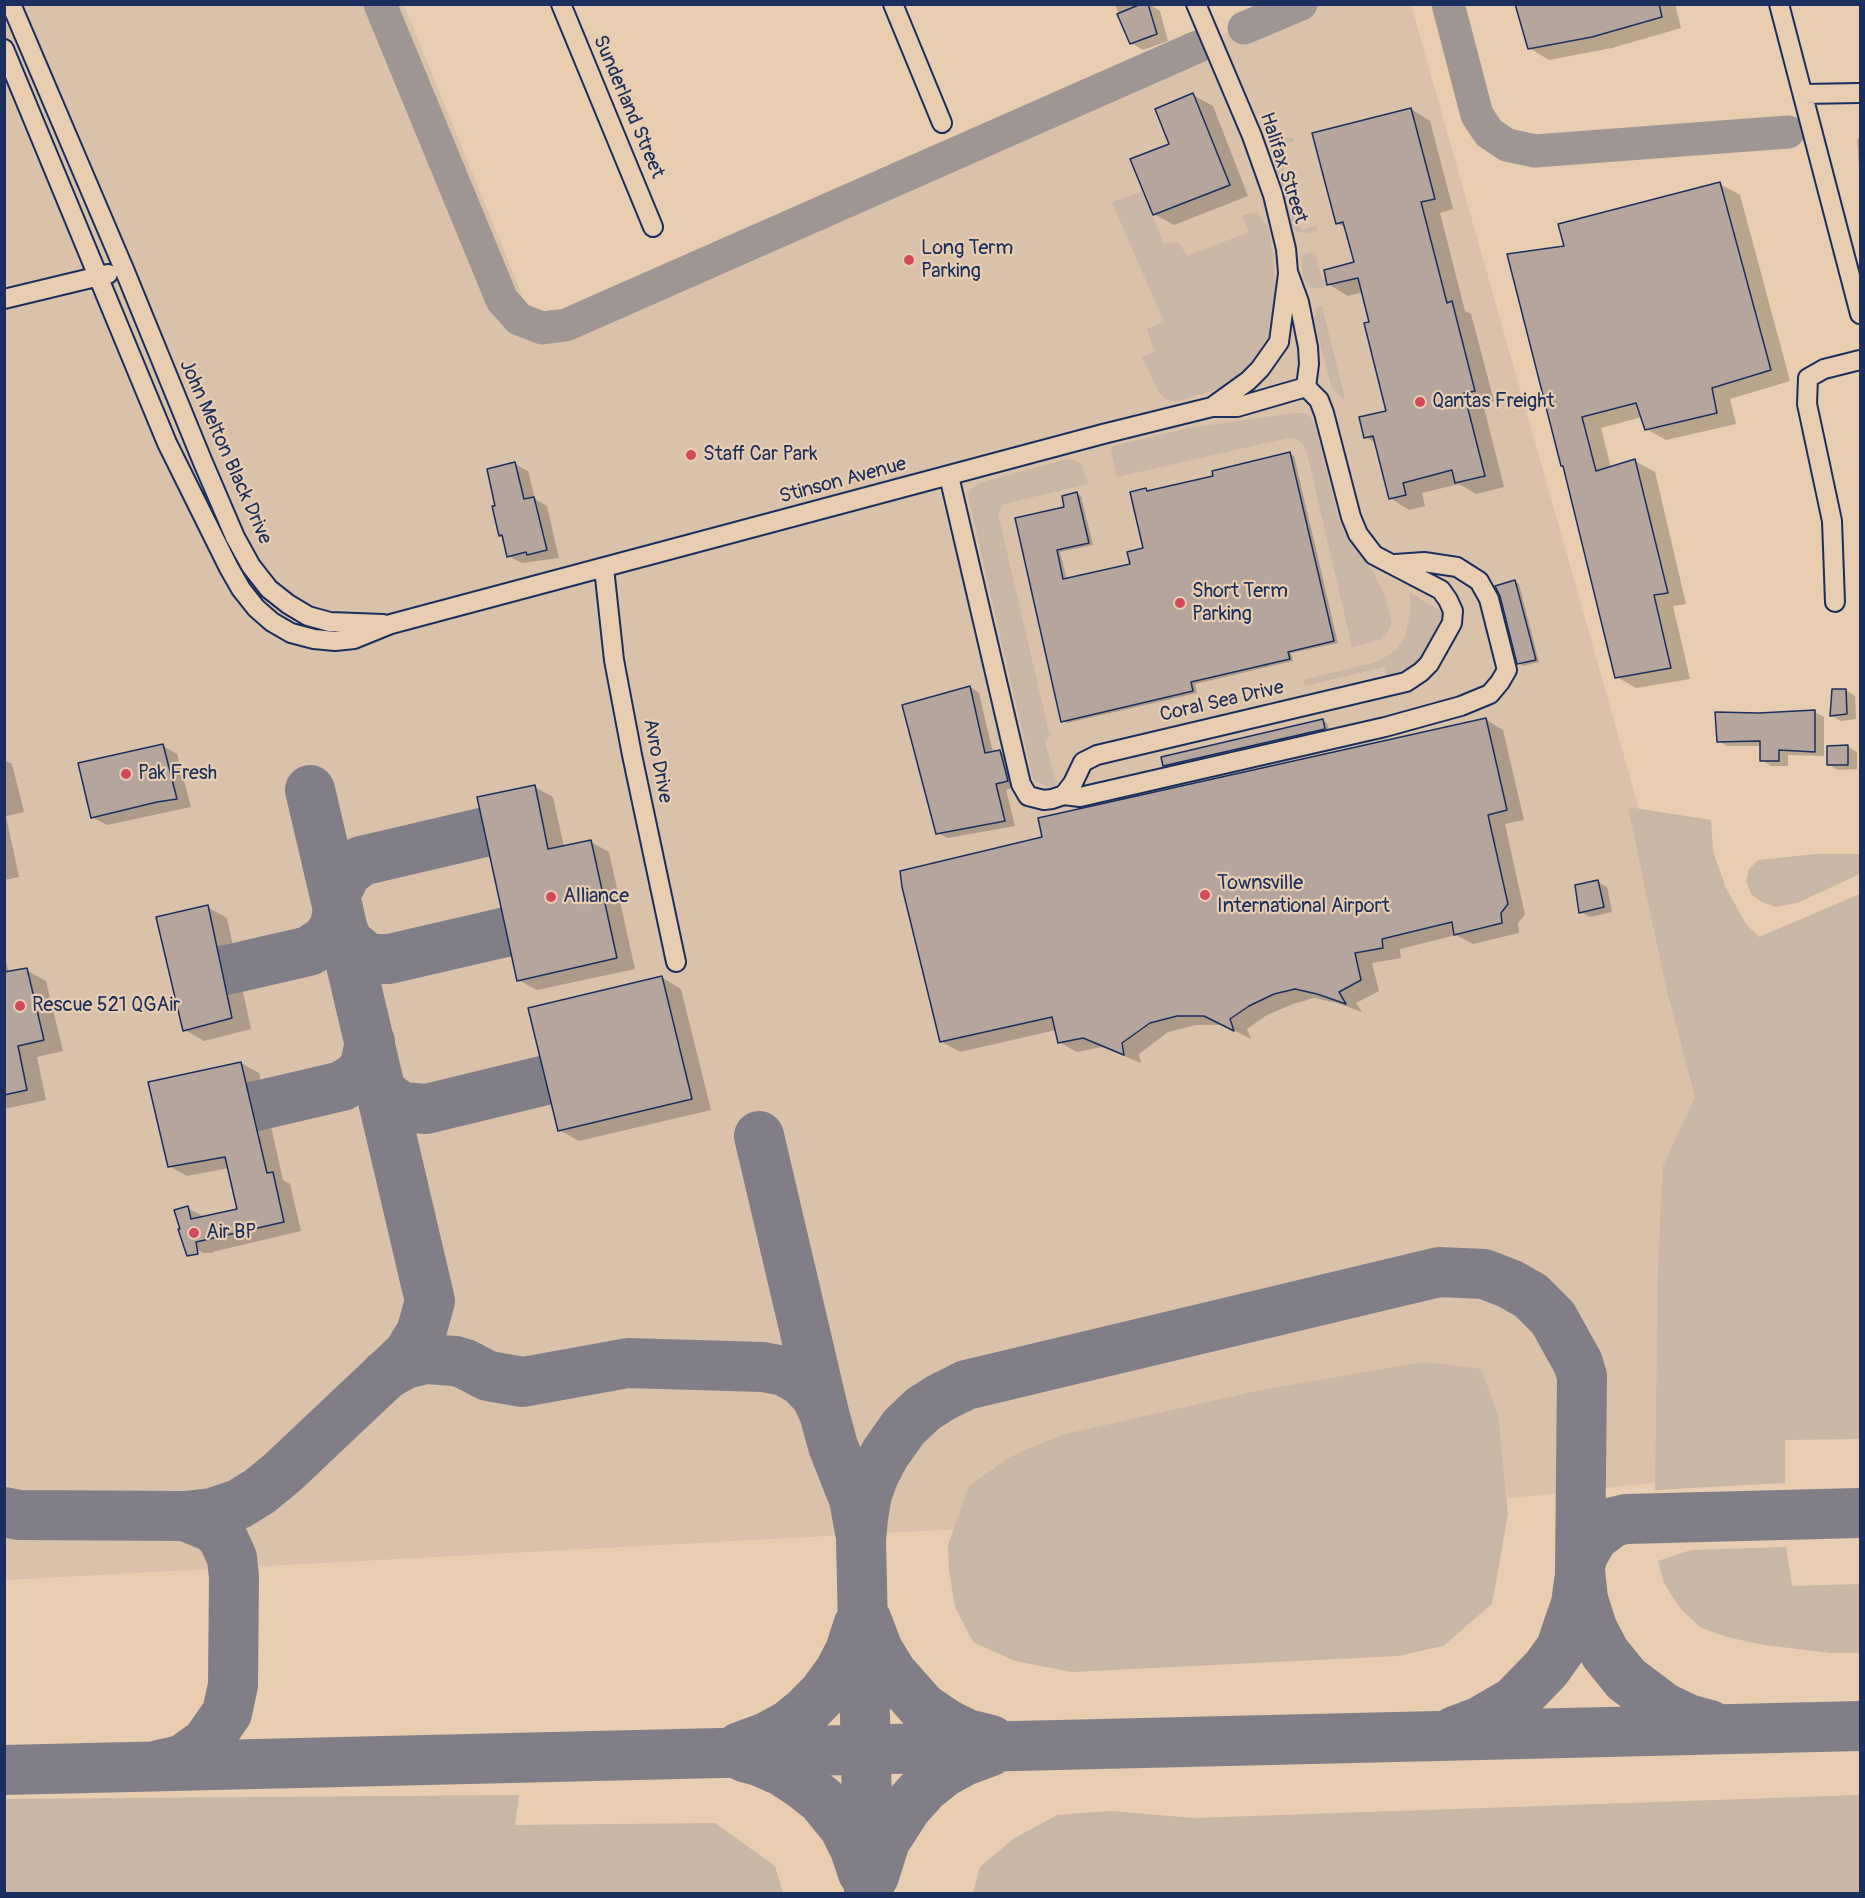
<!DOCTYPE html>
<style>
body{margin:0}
#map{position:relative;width:1865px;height:1898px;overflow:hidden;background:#e8cdb0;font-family:Pangolin,sans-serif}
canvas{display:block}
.frame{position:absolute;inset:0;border:6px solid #1b2f5e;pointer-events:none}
</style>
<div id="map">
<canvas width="1865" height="1898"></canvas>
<div class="frame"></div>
</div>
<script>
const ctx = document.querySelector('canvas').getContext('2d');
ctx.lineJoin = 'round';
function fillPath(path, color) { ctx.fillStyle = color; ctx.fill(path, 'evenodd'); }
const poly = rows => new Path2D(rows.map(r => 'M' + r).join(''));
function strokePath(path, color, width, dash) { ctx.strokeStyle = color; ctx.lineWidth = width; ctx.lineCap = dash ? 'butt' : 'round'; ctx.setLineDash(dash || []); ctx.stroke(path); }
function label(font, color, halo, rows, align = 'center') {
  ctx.font = font + ' Pangolin,sans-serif'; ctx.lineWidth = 4.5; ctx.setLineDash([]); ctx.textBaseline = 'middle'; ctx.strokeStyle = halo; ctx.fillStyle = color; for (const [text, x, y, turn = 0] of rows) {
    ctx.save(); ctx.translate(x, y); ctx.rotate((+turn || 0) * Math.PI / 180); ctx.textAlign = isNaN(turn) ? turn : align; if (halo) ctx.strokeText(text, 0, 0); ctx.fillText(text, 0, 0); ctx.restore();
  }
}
fillPath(poly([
 [5,5,404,5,533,322,1292,5,1411,5,1683,964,1768,1471,1482,1501,5,1580]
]), '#d9c1aa');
fillPath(poly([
 [1291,137,1295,141,1278,146,1301,230,1317,226,1317,231,1308,233,1297,232,1293,227,1270,149,1275,141],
 [1143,191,1164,244,1170,242,1179,243,1187,256,1249,232,1242,215,1256,212,1268,226,1273,256,1276,296,1274,334,1247,374,1225,387,1175,402,1166,399,1159,393,1142,357,1155,352,1147,329,1164,322,1112,202],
 [1313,252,1316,255,1322,279,1326,278,1327,285,1323,288,1311,288,1307,285,1303,277,1301,258,1304,254],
 [1320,306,1322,306,1345,398,1342,398,1332,388,1313,318,1316,309],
 [1295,413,1303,413,1311,417,1316,427,1338,517,1345,532,1374,574,1384,594,1392,623,1387,633,1380,640,1352,647,1307,453,1303,444,1297,439,1288,438,1117,477,1111,452,1113,446,1189,428],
 [1068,459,1074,460,1082,465,1088,484,1008,503,1002,506,998,514,1048,728,1051,734,1046,740,1046,746,1057,785,1048,787,1034,780,1032,774,968,496,970,490,979,483],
 [1409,592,1442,612,1441,624,1414,667,1406,674,1388,680,1384,667,1305,686,1303,680,1373,663,1384,658,1397,649,1405,636,1408,623,1411,607],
 [1628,807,1711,820,1713,851,1726,888,1746,924,1759,937,1860,894,1860,1439,1785,1440,1785,1483,1655,1490,1658,1266,1663,1166,1695,1097,1666,987],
 [1816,854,1860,854,1860,874,1797,903,1776,907,1762,902,1751,894,1746,881,1749,869,1758,860],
 [1424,1362,1481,1369,1498,1415,1508,1514,1492,1604,1443,1646,1398,1656,1072,1672,1015,1661,973,1642,955,1607,949,1570,948,1545,969,1486,1010,1457,1061,1435,1261,1390],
 [1786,1547,1792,1586,1860,1584,1860,1653,1832,1653,1764,1645,1731,1638,1701,1628,1679,1607,1664,1583,1658,1561,1691,1550],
 [519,1795,515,1825,715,1823,775,1866,783,1893,5,1893,5,1799],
 [1860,1795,1860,1893,973,1893,980,1867,1013,1839,1057,1815,1109,1811,1194,1818]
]), '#cab6a4');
fillPath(poly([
 [1115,4,1149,4,1160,11,1168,41,1143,50,1131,43],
 [1516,4,1675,4,1681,28,1612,48,1549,60,1529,48],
 [1193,95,1213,106,1248,196,1174,225,1154,214,1171,145],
 [1411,109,1430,121,1453,209,1440,213,1465,311,1471,314,1494,401,1483,404,1504,487,1476,494,1459,484,1422,493,1425,506,1409,510,1390,498,1376,443,1365,437,1388,412,1371,323,1363,292,1348,296,1328,284,1355,264,1346,228,1337,223],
 [1860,138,1860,180,1857,139],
 [1720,184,1740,195,1790,381,1730,399,1736,424,1666,440,1646,429,1642,417,1601,428,1611,468,1635,461,1655,472,1686,604,1673,606,1690,679,1636,688,1617,677,1565,467,1566,248],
 [1289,454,1294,456,1338,643,1291,653,1293,661,1195,684,1197,693,1067,723,1063,721,1017,519,1066,508,1077,494,1081,496,1093,545,1060,552,1067,580,1132,565,1145,549,1146,489,1150,492,1214,477],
 [515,464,528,471,535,499,547,506,559,558,522,563,508,556,504,537,500,535,497,507],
 [1515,582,1519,584,1539,662,1523,666,1519,663],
 [970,687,979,693,993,753,1000,752,1010,757,1017,786,1006,790,1015,826,948,838,938,833],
 [1846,690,1855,696,1856,719,1841,721,1832,716],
 [1815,712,1824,717,1824,756,1788,755,1788,766,1771,766,1762,760,1761,746,1727,746,1718,741],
 [1485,719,1503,730,1524,820,1505,824,1525,915,1518,923,1519,933,1473,944,1456,935,1400,949,1401,958,1372,963,1379,991,1356,1003,1362,1012,1337,1003,1314,998,1293,1004,1267,1015,1247,1029,1251,1039,1224,1025,1196,1025,1168,1032,1139,1054,1141,1063,1102,1047,1077,1052,1059,1042,1056,1030,960,1052,942,1042,1044,839],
 [1323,721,1327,723,1329,731,1169,768,1164,765],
 [163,746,177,754,191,807,107,825,92,817],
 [1847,746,1857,752,1857,769,1838,770,1829,765],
 [4,760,12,764,24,812,6,816,19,877,4,880],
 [535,787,553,797,564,847,591,842,609,852,635,969,537,990,518,980],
 [1597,882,1607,887,1612,912,1590,917,1581,912],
 [207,907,227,918,251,1029,204,1041,185,1030],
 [4,953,9,973,26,970,46,981,63,1051,37,1057,46,1100,4,1109],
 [661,977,681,989,711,1110,579,1141,559,1130],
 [241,1063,259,1073,283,1180,290,1184,301,1231,212,1252,213,1253,203,1253,185,1242,188,1208,206,1218,239,1210,229,1168,187,1176,169,1166]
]), '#0003');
strokePath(poly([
 [380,4,502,300,519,319,542,328,566,325,1197,47],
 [1448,4,1477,115,1489,133,1507,145,1535,151,1788,132],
 [1244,28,1301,4]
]), '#9f9592', 33);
strokePath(poly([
 [336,901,337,891,346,873,361,861,485,832],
 [344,933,349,943,366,957,374,959,389,959,506,932],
 [222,971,309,951,326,940,335,926,338,908],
 [380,1088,387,1097,402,1107,426,1109,546,1080],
 [252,1107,342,1086,358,1076,365,1065,370,1042],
 [759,1136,824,1413,833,1446,854,1499,860,1532],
 [385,1375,405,1364,426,1359,455,1361,465,1364,488,1376,523,1382,628,1363,763,1367,784,1371,802,1381,816,1396,824,1413],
 [4,1512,19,1515,185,1516,212,1513,239,1504,260,1491,283,1472,408,1354,421,1333,430,1301,310,790],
 [1580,1566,1583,1555,1593,1537,1613,1522,1626,1519,1860,1513],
 [867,1621,878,1650,892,1673,923,1708,945,1723,967,1734,991,1740],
 [1455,1731,1479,1722,1515,1701,1546,1669,1561,1648,1568,1627,1576,1604,1579,1581],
 [740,1747,767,1737,789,1725,806,1711,823,1694,839,1672,850,1651,858,1626],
 [744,1757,759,1761,782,1771,803,1785,822,1800,844,1827,855,1849,863,1873],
 [159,1765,182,1760,206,1743,227,1713,233,1685,234,1577,232,1558,222,1536,212,1527,185,1516],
 [4,1770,1860,1726],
 [874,1876,885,1841,907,1807,924,1788,944,1772,964,1761,991,1751],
 [869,1894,861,1540,863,1518,867,1494,874,1475,885,1454,904,1427,923,1409,940,1398,966,1385,1439,1272,1484,1274,1510,1284,1531,1296,1553,1318,1578,1363,1582,1376,1580,1571,1583,1599,1592,1628,1605,1653,1626,1679,1663,1707,1688,1719,1710,1725]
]), '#827e87', 50);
const building = poly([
 [1141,4,1148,4,1157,34,1130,44,1117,14,1141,4],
 [1515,4,1659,4,1662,17,1592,37,1528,49,1515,4],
 [1193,93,1230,185,1153,215,1130,159,1169,144,1155,109,1193,93],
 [1411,108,1435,199,1421,202,1447,303,1452,301,1475,391,1464,393,1485,476,1455,483,1452,470,1403,483,1406,495,1389,499,1373,436,1364,438,1359,417,1386,411,1364,323,1369,322,1358,278,1327,285,1324,270,1354,262,1343,222,1336,224,1312,133,1411,108],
 [1720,182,1771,370,1712,388,1717,413,1645,430,1636,403,1582,417,1596,471,1635,459,1668,593,1654,595,1671,668,1615,678,1563,466,1561,466,1507,254,1564,246,1558,224,1720,182],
 [1290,452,1334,641,1288,652,1290,659,1191,682,1193,691,1061,722,1015,518,1064,507,1062,496,1077,492,1089,543,1057,550,1063,579,1130,564,1127,552,1143,548,1130,492,1146,488,1147,491,1213,476,1212,471,1290,452],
 [515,462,524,499,534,497,547,550,527,555,526,552,507,557,502,535,499,536,492,506,495,506,487,469,515,462],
 [1515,580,1536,660,1517,664,1500,596,1495,586,1515,580],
 [970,686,985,753,1000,750,1008,781,996,784,1005,821,936,834,902,705,970,686],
 [1832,689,1846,689,1847,714,1830,716,1832,689],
 [1815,710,1815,752,1779,750,1779,761,1760,761,1760,741,1717,742,1715,712,1759,713,1815,710],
 [1486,718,1507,810,1488,815,1508,904,1501,913,1502,923,1454,935,1452,922,1382,939,1383,948,1355,953,1361,980,1339,992,1346,1004,1317,994,1295,989,1274,994,1249,1006,1230,1019,1234,1031,1204,1016,1177,1016,1150,1023,1122,1043,1124,1055,1083,1038,1058,1043,1052,1017,940,1042,902,887,900,871,1042,837,1038,818,1486,718],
 [1323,719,1325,729,1163,766,1161,757,1323,719],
 [163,744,177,799,157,802,91,818,78,763,163,744],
 [1848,745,1848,765,1827,765,1827,746,1848,745],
 [535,785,548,849,591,840,617,958,517,981,477,797,535,785],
 [1598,880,1604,907,1579,913,1575,885,1598,880],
 [208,905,232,1018,183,1031,156,917,208,905],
 [27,968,44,1040,18,1046,27,1090,4,1095,4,972,27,968],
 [662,976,692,1099,558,1131,528,1008,662,976],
 [241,1062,267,1173,273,1172,284,1222,196,1242,198,1254,187,1256,178,1229,180,1229,174,1210,188,1206,191,1219,237,1209,225,1157,168,1167,148,1082,241,1062]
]);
fillPath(building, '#b5a59c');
strokePath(building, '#1b2f5e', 1.5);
const street = poly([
 [11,4,124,269,202,460,235,537,251,566,269,589,288,604,308,616,330,622,383,624],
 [561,4,653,227],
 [893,4,942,123],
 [1196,4,1252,136,1273,195,1286,249,1288,272,1299,302,1308,347,1309,364,1306,387],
 [1779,4,1860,314],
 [4,49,167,443,229,568,241,589,256,608,272,622,291,633,314,639,335,641,354,639,391,624,1103,434,1212,407,1237,407,1306,387],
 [1803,94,1860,93],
 [4,299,108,274],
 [1212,407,1248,381,1260,369,1279,342,1288,274],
 [949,476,1021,784,1028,796,1044,800,1052,799,1064,795,1073,783,1083,762,1097,755,1406,682,1421,672,1429,664,1452,623,1453,611,1448,600,1441,590,1374,555,1358,534,1351,517,1324,413,1319,400,1306,387],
 [604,568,614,660,632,755,676,962],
 [1835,602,1832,521,1807,404,1808,378,1824,369,1860,360],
 [1064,795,1080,797,1385,727,1461,706,1490,694,1500,682,1507,670,1489,599,1479,581,1457,567,1424,562,1395,564]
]);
strokePath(street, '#1b2f5e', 22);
strokePath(street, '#e8cdb0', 18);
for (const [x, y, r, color] of [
 [909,260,6,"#d1495b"],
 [1420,402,6,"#d1495b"],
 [691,455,6,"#d1495b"],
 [1180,603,6,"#d1495b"],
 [126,774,6,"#d1495b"],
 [1205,895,6,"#d1495b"],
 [551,897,6,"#d1495b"],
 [20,1006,6,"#d1495b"],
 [194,1233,6,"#d1495b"]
]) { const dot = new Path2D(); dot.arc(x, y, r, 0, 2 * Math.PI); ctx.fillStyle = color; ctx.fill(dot); strokePath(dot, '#e8cdb0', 2); }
label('20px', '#1b2f5e', '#e8cdb0', [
 ["Sunderland Street",628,107,67],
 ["Halifax Street",1283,168,72],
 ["John Melton Black Drive",225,452,66],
 ["Stinson Avenue",843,481,-15],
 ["Coral Sea Drive",1222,702,-13],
 ["Avro Drive",657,761,79]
]);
label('20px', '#1b2f5e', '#e8cdb0', [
 ["Long Term",921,249],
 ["Parking",921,272],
 ["Qantas Freight",1432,402],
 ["Staff Car Park",703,455],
 ["Short Term",1192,592],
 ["Parking",1192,615],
 ["Pak Fresh",138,774],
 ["Townsville",1217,884],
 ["International Airport",1217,907],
 ["Alliance",563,897],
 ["Rescue 521 QGAir",32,1006],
 ["Air BP",206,1233]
], 'left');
</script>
